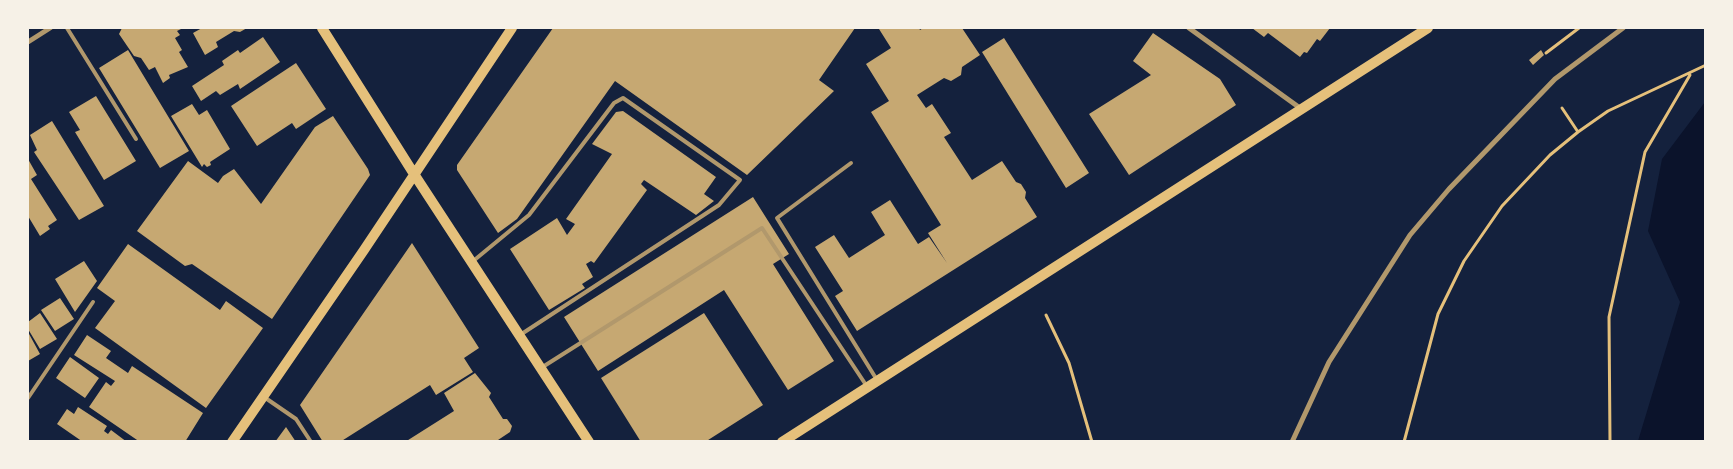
<!DOCTYPE html>
<style>
body{margin:0}
#map{position:relative;width:1733px;height:469px;overflow:hidden;background:#14213d;font-family:Merriweather,serif}
canvas{display:block}
.frame{position:absolute;inset:0;border:29px solid #f6f1e7;pointer-events:none}
</style>
<div id="map">
<canvas width="1733" height="469"></canvas>
<div class="frame"></div>
</div>
<script>
const ctx = document.querySelector('canvas').getContext('2d');
ctx.lineJoin = 'round';
function fillPath(path, color) { ctx.fillStyle = color; ctx.fill(path, 'evenodd'); }
const poly = rows => new Path2D(rows.map(r => 'M' + r).join(''));
function strokePath(path, color, width, dash) { ctx.strokeStyle = color; ctx.lineWidth = width; ctx.lineCap = dash ? 'butt' : 'round'; ctx.setLineDash(dash || []); ctx.stroke(path); }
fillPath(poly([
 [1705,102,1705,441,1638,441,1680,302,1648,231,1662,159]
]), '#0b132b');
fillPath(poly([
 [122,28,183,28,177,31,180,35,175,38,182,50,179,52,188,67,169,75,170,78,163,83,155,67,149,70,141,58,134,56,119,34],
 [202,28,247,28,240,32,234,31,216,42,218,47,205,55,193,33],
 [553,28,855,28,819,80,834,91,747,175,615,81,517,219,498,233,457,170,457,165],
 [881,28,919,28,920,30,923,28,962,28,980,55,962,67,961,75,951,81,944,78,917,95,926,108,932,104,951,133,944,137,972,180,1002,161,1016,182,1021,184,1026,192,1025,198,1037,217,857,331,835,296,843,291,815,247,834,235,849,258,885,235,871,212,890,200,918,244,929,237,947,263,928,233,941,225,871,112,889,101,866,64,891,48,879,29],
 [1252,28,1330,28,1320,41,1317,39,1307,53,1304,52,1300,57,1268,33,1264,37],
 [1153,33,1220,79,1236,105,1129,175,1089,114,1151,75,1133,61],
 [263,37,280,62,240,89,238,84,220,95,216,91,201,101,192,86,224,65,222,61,238,50,240,53],
 [1004,38,1089,173,1066,188,982,52],
 [128,50,189,151,160,168,99,68],
 [1541,50,1544,55,1533,65,1529,60],
 [296,63,326,109,296,129,292,123,257,146,231,106],
 [96,96,136,161,104,180,75,132,80,130,69,112],
 [192,104,199,115,207,110,230,149,210,162,211,165,207,167,204,164,202,167,171,116],
 [623,111,716,177,704,194,714,201,696,215,644,180,641,184,647,190,594,263,591,261,586,264,593,277,582,284,585,288,549,310,510,249,557,218,567,235,575,224,566,219,612,154,592,144,616,112],
 [333,116,368,169,370,175,272,319,192,264,185,266,137,231,188,161,218,183,223,176,234,169,261,204,315,127],
 [52,121,104,206,79,220,34,152,37,150,30,135],
 [28,159,37,175,31,179,57,220,48,226,50,229,40,236,28,216],
 [753,197,789,254,773,264,834,361,788,390,724,290,598,371,564,317],
 [412,243,479,348,464,358,473,372,436,395,430,385,340,442,323,442,300,405],
 [128,244,220,310,226,301,263,328,206,408,95,328,115,301,97,288],
 [84,261,97,281,75,312,55,279],
 [60,298,74,319,55,331,41,310],
 [40,313,57,339,40,349,28,329,28,322],
 [704,313,763,405,705,442,641,442,601,378],
 [28,332,40,354,28,361],
 [87,335,111,351,106,358,128,373,132,366,203,413,185,442,140,442,89,407,106,382,111,386,115,381,74,355],
 [70,357,99,378,85,398,56,378],
 [475,373,491,393,489,397,503,419,507,419,512,426,510,432,495,442,405,442,454,411,444,393],
 [78,407,107,426,104,431,108,434,111,430,127,442,83,442,57,424,67,409,74,414],
 [286,427,296,442,275,442]
]), '#c6a872');
strokePath(poly([
 [1546,53,1579,28],
 [1562,108,1578,132],
 [1046,315,1069,363,1092,442],
 [1404,442,1438,314,1464,261,1502,206,1550,155,1578,132,1608,111,1706,65],
 [1610,442,1609,317,1645,152,1690,75]
]), '#e5c07b', 3);
strokePath(poly([
 [67,28,136,139],
 [851,163,777,218,877,380],
 [472,262,529,215,614,103,623,98,740,180,719,205,520,335],
 [541,368,762,228,866,385],
 [264,397,296,419,311,442],
 [28,398,93,302]
]), '#b1986c', 4);
strokePath(poly([
 [1189,28,1300,108],
 [28,42,50,28],
 [1292,442,1329,362,1410,235,1449,189,1555,79,1623,28]
]), '#b1986c', 5);
strokePath(poly([
 [322,28,414,174,589,442],
 [232,442,364,250,512,28],
 [782,442,1428,28]
]), '#e5c07b', 10);
</script>
